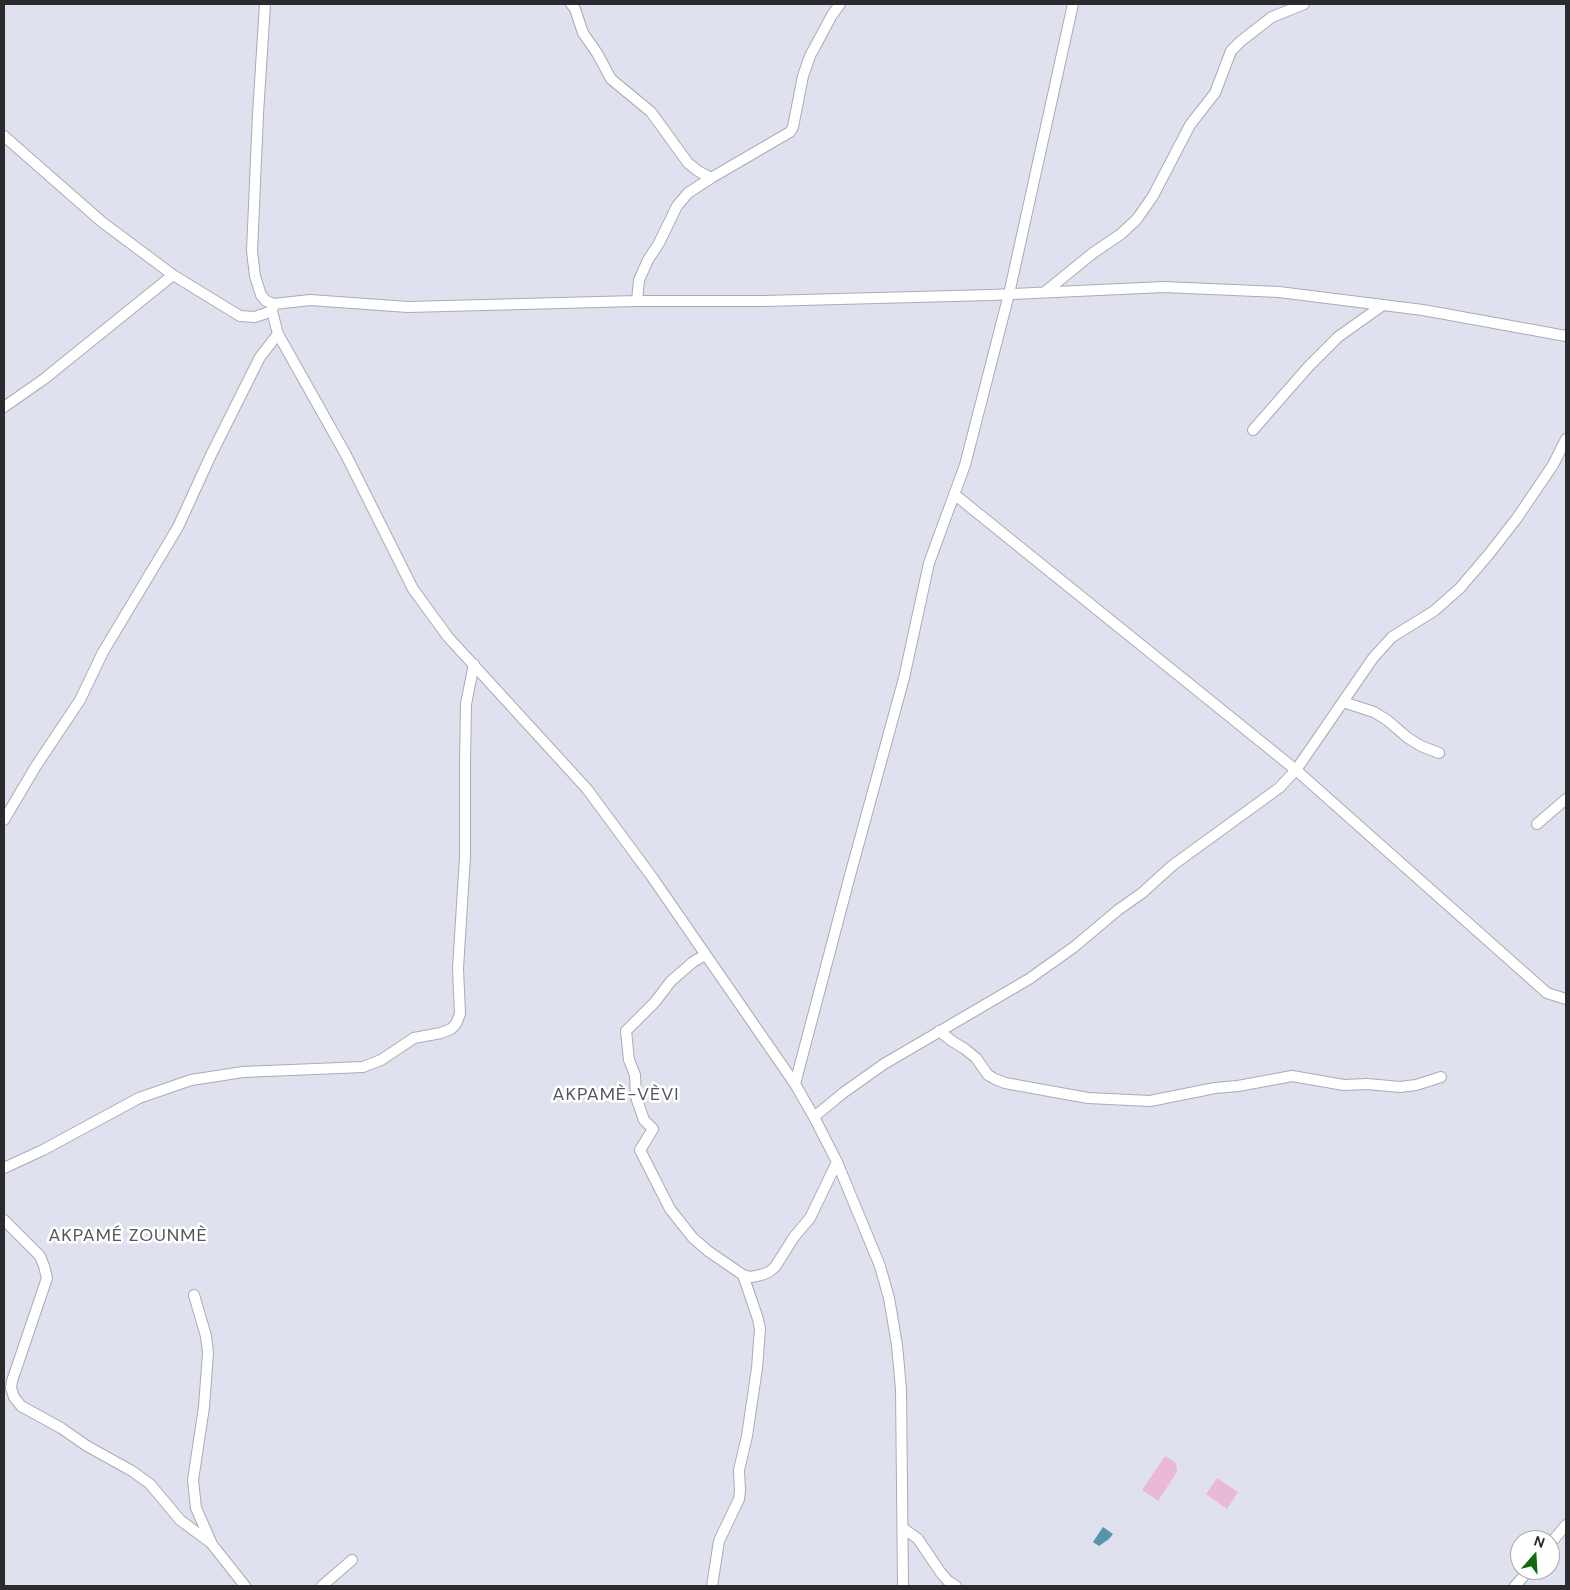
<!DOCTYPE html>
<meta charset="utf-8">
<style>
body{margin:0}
#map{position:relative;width:1570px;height:1590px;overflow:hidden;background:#e0e1ee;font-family:"DM Sans",sans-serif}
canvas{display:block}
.frame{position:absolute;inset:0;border:5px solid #2a2a2f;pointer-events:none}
.north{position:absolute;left:1510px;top:1530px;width:50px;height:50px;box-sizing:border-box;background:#fff;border:1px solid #aaaaac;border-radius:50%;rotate:19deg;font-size:14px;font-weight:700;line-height:20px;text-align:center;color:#2a2a2f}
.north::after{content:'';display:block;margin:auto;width:18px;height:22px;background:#136a10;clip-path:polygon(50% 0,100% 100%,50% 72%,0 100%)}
</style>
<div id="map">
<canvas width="1570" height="1590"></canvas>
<div class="frame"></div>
<div class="north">N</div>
</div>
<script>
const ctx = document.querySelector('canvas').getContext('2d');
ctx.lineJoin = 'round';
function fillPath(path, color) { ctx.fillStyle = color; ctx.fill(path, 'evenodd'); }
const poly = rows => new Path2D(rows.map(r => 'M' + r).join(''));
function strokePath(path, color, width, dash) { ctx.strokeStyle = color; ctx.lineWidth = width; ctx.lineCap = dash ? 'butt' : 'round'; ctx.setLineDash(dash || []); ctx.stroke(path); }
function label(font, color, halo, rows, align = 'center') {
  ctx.font = font + ' "DM Sans",sans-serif'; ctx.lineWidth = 5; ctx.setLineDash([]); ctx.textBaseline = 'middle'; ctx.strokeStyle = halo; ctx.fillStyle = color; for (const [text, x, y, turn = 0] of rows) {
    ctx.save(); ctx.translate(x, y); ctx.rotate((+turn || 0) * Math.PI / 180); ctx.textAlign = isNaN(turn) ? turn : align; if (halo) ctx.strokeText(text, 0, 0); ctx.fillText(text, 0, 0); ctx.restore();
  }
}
fillPath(poly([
 [1165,1456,1176,1463,1177,1472,1158,1501,1142,1490],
 [1217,1478,1238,1492,1227,1509,1206,1494]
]), '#eab9d8');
fillPath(poly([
 [1103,1527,1113,1534,1109,1539,1099,1546,1093,1542]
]), '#5894ad');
const street = poly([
 [265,4,258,114,252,251,255,276,261,295,266,301,274,304,310,300,408,307,637,301,764,301,991,295,1164,287,1279,292,1423,310,1566,336],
 [571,4,575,9,583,33,597,53,611,79,651,112,688,163,698,171,711,178],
 [4,136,102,222,173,275,240,316,255,317,272,311],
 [1045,292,1093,253,1121,234,1137,219,1153,196,1190,125,1215,93,1231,51,1241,41,1272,17,1304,4],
 [637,301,639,280,648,260,659,243,677,206,688,193,711,178,790,132,793,127,803,76,810,56,832,15,840,4],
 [274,304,272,311,278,334,346,455,413,589,448,637,587,789,652,877,795,1084,814,1117,837,1162,880,1266,889,1298,897,1345,901,1389,903,1586],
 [4,407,44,379,173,275],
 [1253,430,1309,366,1338,337,1383,305],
 [954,494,1296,770,1547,993,1566,999],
 [1343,702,1374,712,1387,720,1408,738,1421,746,1439,753],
 [4,820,36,766,80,700,103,652,178,527,211,455,260,357,278,334],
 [1537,824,1566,799],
 [705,955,693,962,671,981,655,1002,626,1031,629,1060,635,1075,636,1097,644,1120,653,1129,640,1150,670,1209,693,1238,708,1251,743,1275,751,1277,761,1275,769,1272,775,1267,794,1237,810,1218,837,1162],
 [939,1031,952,1041,965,1049,976,1058,988,1075,995,1079,1005,1083,1088,1098,1150,1101,1215,1088,1238,1086,1292,1076,1344,1085,1367,1084,1400,1087,1416,1085,1441,1077],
 [795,1084,849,879,904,678,929,563,965,465,1009,294,1073,4],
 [814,1117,843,1093,884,1064,1029,979,1074,947,1118,910,1142,893,1173,865,1279,788,1296,770,1373,658,1392,637,1434,611,1460,588,1489,554,1517,518,1553,465,1566,439],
 [4,1168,43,1150,139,1098,191,1080,243,1072,363,1067,381,1060,414,1038,441,1033,451,1029,456,1024,460,1014,458,968,465,857,465,763,466,704,474,664],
 [4,1220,40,1256,44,1266,47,1278,12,1381,11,1388,14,1397,21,1406,61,1428,87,1446,132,1471,150,1484,180,1520,211,1543,245,1586],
 [194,1295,206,1336,208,1353,204,1407,193,1480,196,1508,211,1542],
 [903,1528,918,1539,941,1573,948,1581,956,1586],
 [1550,1544,1566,1525],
 [322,1586,352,1560],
 [712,1586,719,1541,739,1499,740,1491,739,1470,747,1436,757,1368,760,1329,758,1319,743,1275],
 [1515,1586,1529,1570]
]);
strokePath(street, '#ababb7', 12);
strokePath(street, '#fff', 10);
ctx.letterSpacing = '1px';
label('18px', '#54555f', '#fff', [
 ["AKPAMÈ-VÈVI",616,1095],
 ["AKPAMÉ ZOUNMÈ",128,1236]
]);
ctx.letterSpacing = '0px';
</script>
